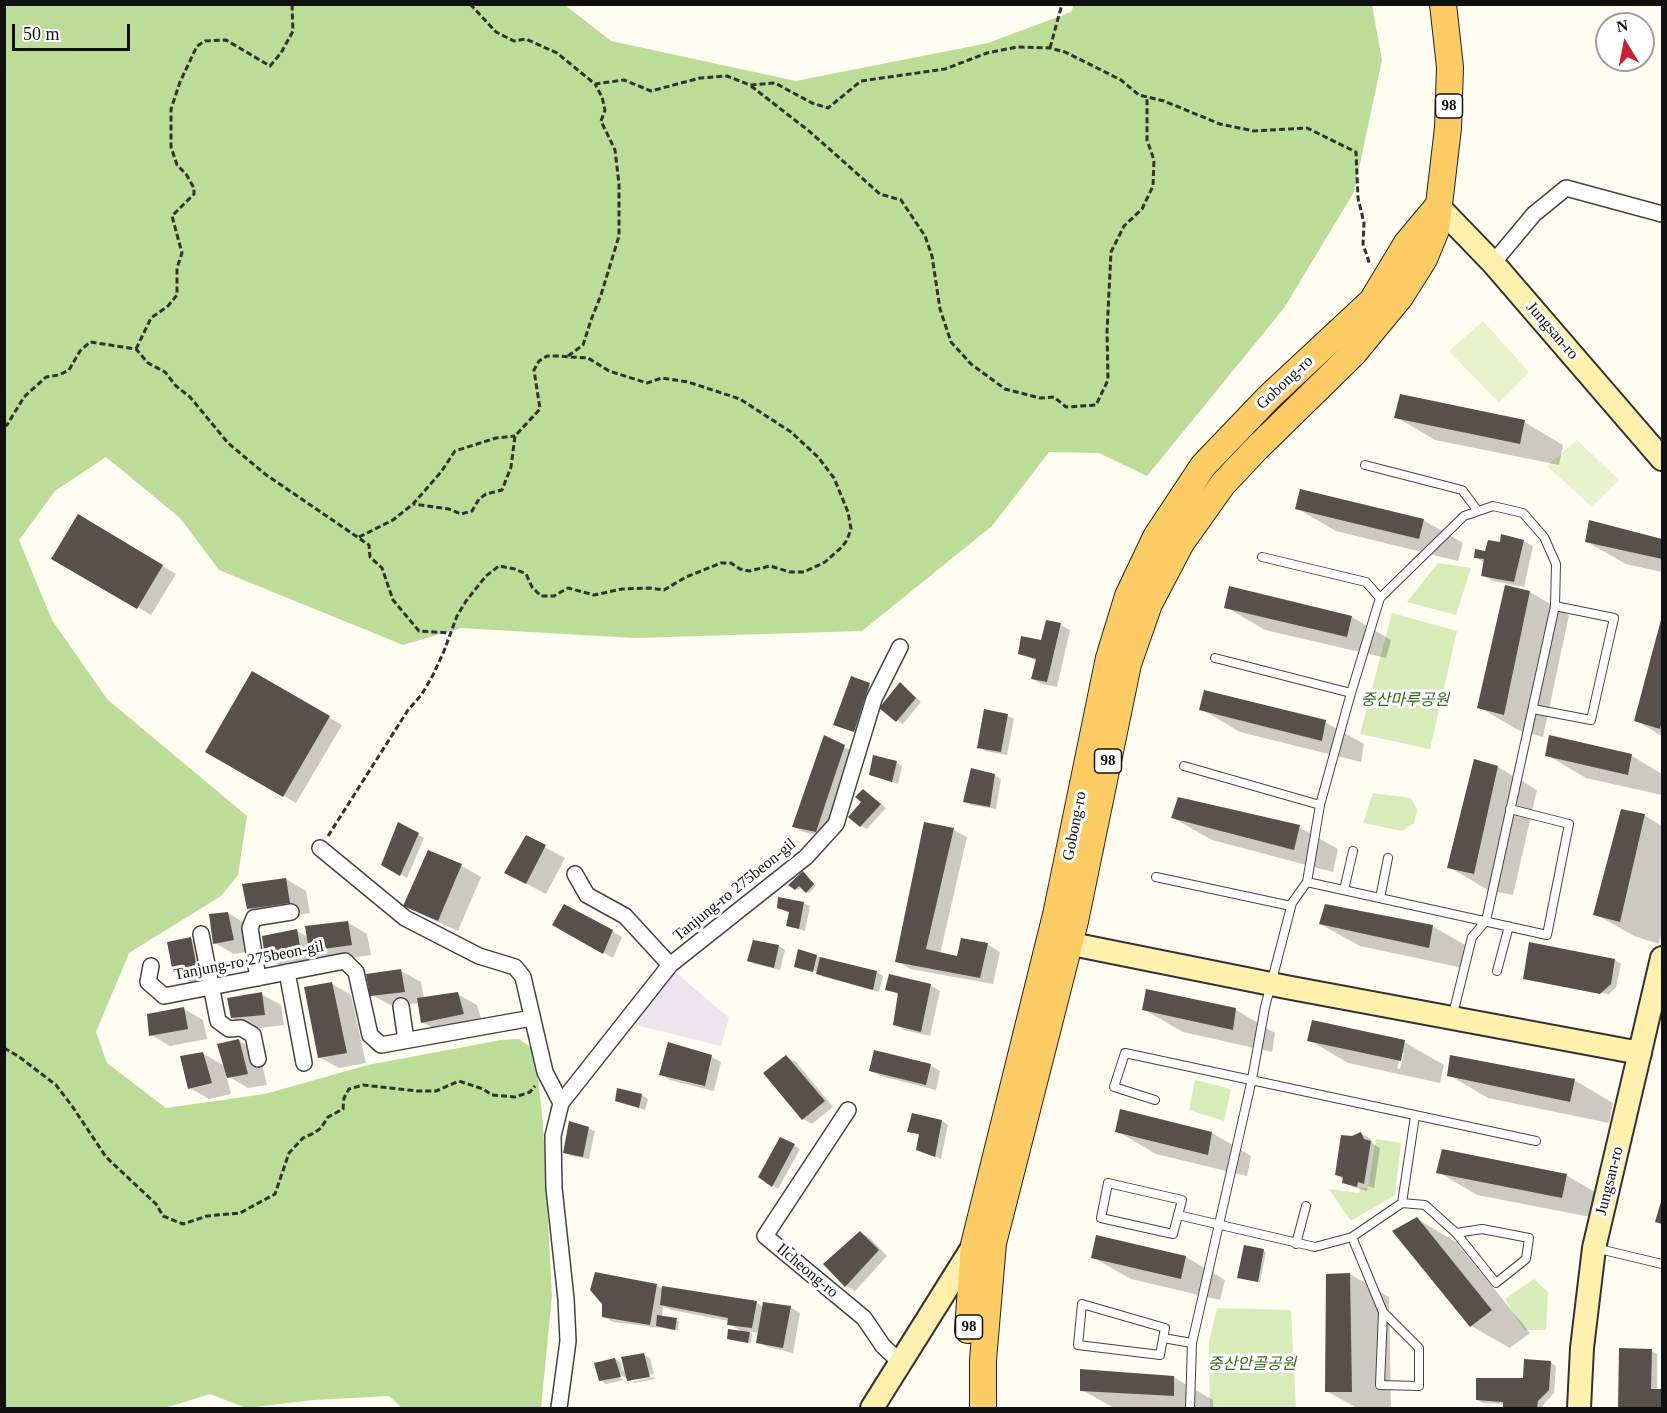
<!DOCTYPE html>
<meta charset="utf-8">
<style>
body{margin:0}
#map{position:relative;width:1667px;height:1413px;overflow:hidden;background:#fffcf2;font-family:"Times New Roman",serif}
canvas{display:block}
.frame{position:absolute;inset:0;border:6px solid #101010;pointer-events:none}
.north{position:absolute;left:1595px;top:12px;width:60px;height:60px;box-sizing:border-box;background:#fff;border:2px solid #9f9f9f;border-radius:50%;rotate:350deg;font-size:16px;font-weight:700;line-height:24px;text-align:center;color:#101010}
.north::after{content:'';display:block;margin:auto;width:21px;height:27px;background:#c62135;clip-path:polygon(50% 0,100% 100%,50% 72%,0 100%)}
.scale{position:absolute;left:12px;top:24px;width:118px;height:27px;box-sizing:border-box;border:3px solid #101010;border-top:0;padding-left:8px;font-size:18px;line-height:21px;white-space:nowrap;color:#101010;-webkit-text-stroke:4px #fff;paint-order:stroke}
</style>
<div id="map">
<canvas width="1667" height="1413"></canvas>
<div class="frame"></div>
<div class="north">N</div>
<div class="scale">50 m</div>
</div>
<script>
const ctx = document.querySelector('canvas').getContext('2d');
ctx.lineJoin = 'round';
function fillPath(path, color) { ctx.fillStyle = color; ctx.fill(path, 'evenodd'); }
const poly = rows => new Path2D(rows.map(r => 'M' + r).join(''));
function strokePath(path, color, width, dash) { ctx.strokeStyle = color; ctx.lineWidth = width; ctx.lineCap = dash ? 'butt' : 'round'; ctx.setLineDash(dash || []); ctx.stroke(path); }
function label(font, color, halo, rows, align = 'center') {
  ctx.font = font + ' "Times New Roman","Noto Sans KR",serif'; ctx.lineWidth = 6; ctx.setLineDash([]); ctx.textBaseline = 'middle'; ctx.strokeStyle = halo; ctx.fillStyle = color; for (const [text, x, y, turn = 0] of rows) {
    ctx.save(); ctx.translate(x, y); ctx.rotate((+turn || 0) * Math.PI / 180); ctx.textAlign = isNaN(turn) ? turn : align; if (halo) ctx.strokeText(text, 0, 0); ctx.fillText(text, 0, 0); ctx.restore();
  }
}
fillPath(poly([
 [674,971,729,1018,721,1046,632,1024]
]), '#ece4ee');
fillPath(poly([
 [1438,563,1471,568,1456,615,1407,602],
 [1392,613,1457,631,1430,749,1360,734],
 [1373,793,1411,798,1417,810,1414,823,1402,831,1363,823],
 [1195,1080,1231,1089,1224,1121,1189,1110],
 [1376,1139,1401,1143,1395,1195,1351,1221,1329,1189,1359,1193,1360,1188,1368,1188],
 [1534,1279,1548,1292,1546,1330,1524,1330,1505,1299],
 [1217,1308,1291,1310,1296,1408,1210,1408,1209,1342]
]), '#d7ecb9');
fillPath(poly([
 [5,4,565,5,611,41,796,81,988,43,1071,12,1074,5,1372,5,1382,60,1354,192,1284,308,1147,476,1099,453,1049,452,992,526,862,631,635,638,461,628,403,645,219,570,180,518,106,457,55,491,19,540,52,620,107,699,247,816,238,875,221,896,129,953,96,1032,107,1063,166,1108,265,1094,368,1065,501,1040,519,1039,532,1048,539,1086,543,1124,552,1296,541,1408,402,1408,389,1396,314,1400,246,1408,210,1394,165,1408,5,1408]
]), '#bcdd98');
fillPath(poly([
 [1483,321,1529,372,1499,403,1449,351],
 [1577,440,1619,480,1592,507,1547,466]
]), '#e8f2cc');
fillPath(poly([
 [1396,417,1524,422,1563,445,1559,465,1435,440],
 [1296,508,1423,520,1463,543,1458,561,1336,531],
 [78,517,176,574,151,615,53,558],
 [1591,522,1662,540,1662,572,1626,564,1587,542],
 [1523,541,1533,546,1524,587,1493,581,1483,575,1485,563,1475,557,1501,544],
 [1506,587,1530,592,1569,615,1543,737,1518,730,1479,707],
 [1226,607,1352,617,1391,640,1386,658,1265,630],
 [1662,619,1662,736,1635,720],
 [1060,625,1070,630,1057,687,1042,684,1033,679,1037,661,1020,653,1042,641],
 [253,673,342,725,296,803,207,751],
 [852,678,876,688,861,734,835,725],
 [901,684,921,702,903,724,897,720],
 [1201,709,1325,722,1364,744,1361,762,1240,732],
 [985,711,1008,716,1014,719,1007,755,985,751,979,747],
 [825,737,854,752,826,836,804,832,794,827],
 [1547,755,1632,756,1662,774,1662,795,1586,778],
 [1475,761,1498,767,1537,790,1513,895,1488,890,1449,867],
 [896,762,902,766,898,784,870,774],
 [994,775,1001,779,996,809,971,805,965,802],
 [864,790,886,808,867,829,861,826],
 [1644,815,1662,826,1662,930,1659,944,1634,936,1595,914],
 [1173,818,1299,827,1338,849,1333,872,1212,840],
 [399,824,424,838,407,878,383,864],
 [954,830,967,837,940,954,959,958,987,944,1000,952,993,984,910,969,897,961],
 [526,837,565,858,546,894,506,873],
 [429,852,462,866,481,877,458,931,425,916,405,905],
 [806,875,816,886,809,893,802,887,798,890,791,885],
 [286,879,306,891,310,913,268,920,248,908],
 [780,899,804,903,810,906,805,931,788,925,790,913,778,907],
 [228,913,248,925,253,951,234,954,215,943],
 [347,922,367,934,371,955,330,961,319,955,320,963,286,969,266,958,297,931,308,937],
 [554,924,612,931,622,937,613,958],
 [1320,924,1432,926,1472,949,1468,969,1360,946],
 [191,939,210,950,216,980,194,984,174,972],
 [754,942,779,946,785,950,780,970,755,964,749,961],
 [1530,944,1615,960,1621,964,1616,987,1607,996,1608,994,1529,978,1529,980,1525,978],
 [816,956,877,972,883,976,879,992,824,977,820,974,820,972,800,967,800,969,795,966],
 [401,971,421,982,424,998,457,994,477,1005,483,1025,442,1033,422,1022,419,1003,392,1006,372,995],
 [332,984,351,995,366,1063,339,1068,319,1057],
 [930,985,940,991,930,1036,904,1030,895,1024,899,995,887,989],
 [1147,991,1236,1010,1275,1033,1272,1052,1183,1032,1143,1009],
 [261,994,281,1005,284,1025,252,1029,232,1018],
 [184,1009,203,1020,207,1039,170,1046,151,1035],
 [1309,1040,1404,1042,1444,1065,1440,1083,1348,1063],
 [1401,1053,1404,1053,1400,1069,1397,1068],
 [239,1041,259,1052,267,1085,248,1088,226,1075,231,1094,209,1099,190,1088,202,1053,225,1066],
 [669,1044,712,1057,721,1062,714,1091,670,1080,661,1074],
 [786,1057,796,1062,833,1107,812,1124,803,1119],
 [930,1065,940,1071,936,1090,881,1076,871,1071],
 [1449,1075,1574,1080,1613,1103,1609,1123,1488,1098],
 [642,1095,648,1099,645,1110,616,1100],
 [942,1121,948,1125,941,1159,917,1149,921,1136,909,1131],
 [570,1123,595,1131,589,1159,571,1156,565,1152],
 [1117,1131,1212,1133,1251,1156,1247,1176,1156,1154],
 [1361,1134,1371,1139,1373,1144,1380,1148,1374,1188,1368,1186,1367,1191,1353,1187,1337,1175,1353,1138],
 [794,1145,800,1149,778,1189,760,1177],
 [1438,1172,1566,1175,1605,1198,1601,1219,1477,1195],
 [1417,1219,1456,1242,1530,1333,1510,1348,1471,1326],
 [860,1233,870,1238,887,1256,855,1291,846,1286],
 [1097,1237,1186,1257,1225,1280,1220,1300,1131,1279,1092,1257],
 [1263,1251,1266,1252,1260,1282,1241,1278],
 [1350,1274,1389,1297,1391,1408,1357,1408,1326,1391],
 [656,1285,663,1289,756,1302,763,1307,790,1307,800,1313,793,1353,768,1347,758,1342,759,1333,746,1331,752,1334,751,1343,731,1340,728,1338,743,1332,729,1324,729,1321,671,1310,663,1306,662,1317,679,1321,678,1330,613,1322,603,1316],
 [1620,1350,1651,1351,1657,1354,1657,1390,1662,1390,1662,1408,1619,1408],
 [644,1355,650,1358,654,1374,631,1378,631,1382,654,1377,655,1379,634,1383,628,1380,628,1379,615,1372,613,1374,624,1380,606,1384,600,1380,615,1359,621,1363,623,1371],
 [1550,1362,1556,1366,1554,1393,1543,1405,1543,1408,1505,1408,1504,1404,1483,1403,1477,1399,1524,1379],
 [1173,1377,1213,1400,1213,1408,1114,1408,1082,1390]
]), '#0003');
fillPath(poly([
 [1400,394,1525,420,1520,444,1394,418],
 [1300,489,1424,519,1419,539,1295,509],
 [78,514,163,565,137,609,51,559],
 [1589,520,1662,539,1662,559,1585,542],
 [1501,534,1524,540,1514,582,1481,576,1484,559,1474,558,1475,549,1485,551,1488,540,1500,542],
 [1505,585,1530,591,1504,715,1477,708],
 [1229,586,1352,616,1347,637,1224,608],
 [1662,616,1662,720,1660,729,1634,721],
 [1046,620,1061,623,1047,682,1031,679,1036,659,1018,654,1021,636,1041,640],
 [252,671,330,716,283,797,205,752],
 [851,676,870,683,854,732,833,725],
 [900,682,916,698,896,722,879,708],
 [1204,690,1326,720,1322,741,1199,710],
 [984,709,1008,714,1001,752,977,748],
 [824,735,845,745,816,832,792,827],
 [1549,735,1632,754,1628,775,1545,756],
 [873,755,897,761,892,782,869,775],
 [1474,759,1498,766,1474,874,1447,868],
 [971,768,995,774,990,807,963,802],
 [863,789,881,804,860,827,848,817,861,802,855,797],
 [1178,797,1300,825,1294,850,1171,818],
 [1621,809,1645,814,1620,922,1593,915],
 [398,822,419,833,400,876,381,865],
 [924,822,954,828,926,949,957,956,961,938,988,943,980,978,895,962],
 [526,835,546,845,526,884,504,873],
 [428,850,462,864,438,921,403,906],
 [803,871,814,884,806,893,799,886,795,890,788,885],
 [286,878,290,903,247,909,242,884],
 [778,897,804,902,799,929,786,926,789,912,777,908],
 [564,904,613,930,603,954,552,925],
 [1325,904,1433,925,1429,948,1319,924],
 [228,912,234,940,213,944,209,914],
 [348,921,352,945,309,951,305,926],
 [297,929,301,952,265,959,262,936],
 [191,937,197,969,173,973,167,942],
 [753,940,779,945,774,968,747,961],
 [1529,942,1615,959,1611,984,1600,994,1523,979],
 [798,949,817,955,813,972,794,967],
 [820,957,877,971,873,990,816,974],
 [401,969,405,992,370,996,366,974],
 [889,974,931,984,921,1032,893,1025,898,993,885,990],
 [332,982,347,1053,318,1058,304,987],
 [1146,989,1236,1008,1233,1030,1142,1010],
 [262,992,265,1015,231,1018,227,998],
 [458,992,464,1014,421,1023,417,998],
 [184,1007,188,1029,149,1036,147,1014],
 [1312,1020,1405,1040,1401,1061,1307,1041],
 [239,1039,248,1074,227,1078,217,1044],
 [668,1042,712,1055,705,1086,659,1075],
 [874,1050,931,1064,926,1085,869,1071],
 [203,1052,212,1083,188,1089,180,1056],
 [786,1055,825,1101,802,1120,763,1073],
 [1450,1055,1575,1079,1570,1102,1447,1076],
 [617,1088,642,1094,639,1108,615,1101],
 [1120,1109,1212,1132,1208,1155,1115,1132],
 [912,1113,942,1120,935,1157,916,1150,919,1134,907,1132],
 [569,1121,589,1127,583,1157,563,1153],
 [1361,1132,1364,1139,1371,1141,1364,1184,1358,1182,1357,1187,1342,1183,1343,1177,1335,1175,1341,1135,1352,1136],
 [780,1137,795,1144,772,1187,758,1177],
 [1442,1149,1567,1174,1562,1198,1436,1173],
 [1662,1198,1662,1224,1655,1222],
 [1417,1217,1492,1310,1470,1327,1392,1231],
 [860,1231,879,1250,845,1287,823,1264],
 [1096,1235,1186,1256,1181,1279,1091,1258],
 [1244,1245,1264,1249,1258,1282,1237,1278],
 [595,1272,657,1284,650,1325,602,1317,602,1304,590,1290],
 [1350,1273,1352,1392,1325,1392,1326,1274],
 [662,1286,757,1301,752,1328,727,1325,728,1318,660,1305],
 [763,1302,791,1306,783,1348,756,1343],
 [657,1315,677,1318,675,1330,656,1326],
 [728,1329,750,1332,748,1343,727,1339],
 [1619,1348,1652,1349,1651,1389,1662,1389,1662,1408,1618,1408],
 [644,1353,650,1377,627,1381,621,1357],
 [615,1358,621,1377,599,1381,594,1363],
 [1524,1359,1551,1361,1549,1390,1538,1401,1537,1408,1503,1408,1503,1402,1476,1400,1476,1378,1523,1378],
 [1080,1369,1174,1376,1174,1396,1080,1391]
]), '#59504b');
const lane = poly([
 [1365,465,1462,490,1478,511],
 [1262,557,1366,582,1380,598],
 [1215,658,1351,693],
 [1533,709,1591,720,1614,618,1555,606],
 [1184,766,1320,805],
 [1156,877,1291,906],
 [1307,882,1547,935,1569,824,1510,809],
 [1344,890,1353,851],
 [1380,898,1388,858],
 [1497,971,1509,926],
 [1155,1100,1114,1087,1125,1053,1536,1141],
 [1108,1183,1182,1200,1173,1234,1101,1218,1108,1183],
 [1402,1203,1425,1205,1456,1233,1496,1283,1526,1259,1529,1238,1482,1229,1456,1233],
 [1178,1215,1315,1247,1352,1237,1402,1203,1415,1116],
 [1352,1237,1383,1312,1419,1348,1419,1386,1380,1385,1383,1312],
 [1296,1244,1306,1206],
 [1595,1248,1662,1264],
 [1082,1304,1165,1328,1160,1355,1078,1345,1082,1304],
 [1163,1338,1192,1343],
 [1190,1408,1192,1343,1252,1079,1265,1007,1292,903,1307,882,1320,805,1351,693,1380,598,1464,516,1493,506,1523,513,1544,537,1556,564,1555,606,1486,921,1472,937,1453,1014]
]);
const street = poly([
 [1493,263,1534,214,1566,188,1662,214],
 [320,848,405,918,479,956,515,967,523,977,545,1072,561,1103,553,1136,554,1188,566,1299,568,1341,559,1408],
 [575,874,587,895,625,916,670,965],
 [201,934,218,1021,229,1029,241,1028,253,1035,258,1059],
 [151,966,148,982,164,996,345,961,356,972,370,1035,381,1045,532,1018],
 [287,972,304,1063],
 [258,978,250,928,254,918,291,912],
 [401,1006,406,1040],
 [561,1103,670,965,806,857,836,824,874,699,900,647],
 [848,1110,765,1236,864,1318,883,1346,901,1363]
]);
const secondary = poly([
 [1438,206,1493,263,1662,459],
 [1052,940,1286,987,1640,1053],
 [872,1408,974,1245],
 [1579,1408,1582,1348,1594,1248,1662,958]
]);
const primary = poly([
 [968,1330,974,1245,1056,915,1109,658,1128,596,1156,537,1203,466,1269,397,1372,301,1407,243,1438,206],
 [983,1408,983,1360,993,1243,1075,921,1128,664,1149,604,1181,543,1223,484,1256,449,1353,354,1400,297,1424,259,1436,230,1448,128,1450,67,1443,4]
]);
strokePath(lane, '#434343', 10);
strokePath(street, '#434343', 18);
strokePath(secondary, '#323232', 26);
strokePath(primary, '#212121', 28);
strokePath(poly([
 [470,4,496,32,514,41,526,39,557,53,595,84,624,80,651,91,700,78,727,76,750,85,775,83,812,103,828,108,861,81,945,69,987,53,1017,47,1050,48,1065,52,1121,80,1139,95,1164,101,1220,124,1254,131,1307,128,1356,152,1358,198,1364,223,1363,244,1370,265],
 [1050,48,1062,4],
 [751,86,809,131,880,194,901,200,925,236,932,256,940,309,951,342,971,364,1005,389,1040,398,1054,397,1066,407,1096,405,1108,380,1107,332,1111,252,1124,226,1142,209,1153,186,1154,160,1147,140,1147,97],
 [136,349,151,318,168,306,177,295,177,268,182,253,172,216,194,194,194,188,186,174,177,165,171,147,171,109,180,82,197,46,205,41,226,40,270,66,281,53,293,31,292,4],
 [568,356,583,345,591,320,601,295,619,236,619,184,615,150,601,121,605,110,602,97,595,84],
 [4,426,7,425,24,397,46,377,59,375,69,370,80,351,90,342,136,349,148,363,165,372,176,386,190,397,228,443,265,474,369,545,370,557,382,568,393,600,419,631,451,633],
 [359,537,393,520,413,504,441,472,455,451,496,438,515,436],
 [328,836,408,710,422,694,433,675,444,651,457,616,466,601,486,576,499,566,515,569,526,574,532,587,541,596,554,596,568,588,594,595,622,589,650,588,664,590,686,577,721,563,731,563,740,569,749,571,770,566,790,572,804,572,825,562,842,547,847,540,851,529,848,512,834,478,818,457,791,432,740,399,688,382,662,378,647,383,609,371,588,358,557,356,547,356,539,361,534,370,540,409,515,436,511,467,502,490,486,494,479,499,472,511,461,514,449,509,413,504],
 [4,1048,18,1056,56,1085,72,1106,106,1157,156,1204,163,1216,183,1224,207,1216,240,1213,275,1194,289,1153,303,1138,314,1133,321,1128,328,1117,343,1109,344,1098,349,1089,363,1085,417,1091,436,1091,459,1081,483,1089,492,1095,515,1097,530,1092,535,1086]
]), '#323232', 3, [6, 3]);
strokePath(lane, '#fff', 8);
strokePath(street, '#fff', 15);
strokePath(secondary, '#fff0ad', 22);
strokePath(primary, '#fdcc64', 26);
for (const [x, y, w] of [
 [1449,106,27],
 [1108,761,27],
 [969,1327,27]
]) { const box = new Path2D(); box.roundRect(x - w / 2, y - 12, w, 24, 4.5); ctx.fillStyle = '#fff'; ctx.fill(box); strokePath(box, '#101010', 1.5); }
label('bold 15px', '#101010', null, [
 ["98",1449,106],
 ["98",1108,761],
 ["98",969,1327]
]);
label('16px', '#101010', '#fff', [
 ["Jungsan-ro",1552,331,49],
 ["Gobong-ro",1285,383,-43],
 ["Gobong-ro",1075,826,-79],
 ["Tanjung-ro 275beon-gil",735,890,-39],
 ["Tanjung-ro 275beon-gil",249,961,-11],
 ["Jungsan-ro",1610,1181,-76],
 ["Ilcheong-ro",807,1271,40]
]);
label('italic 16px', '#326b1c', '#fff', [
 ["중산마루공원",1405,701],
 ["중산안골공원",1252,1365]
]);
</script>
